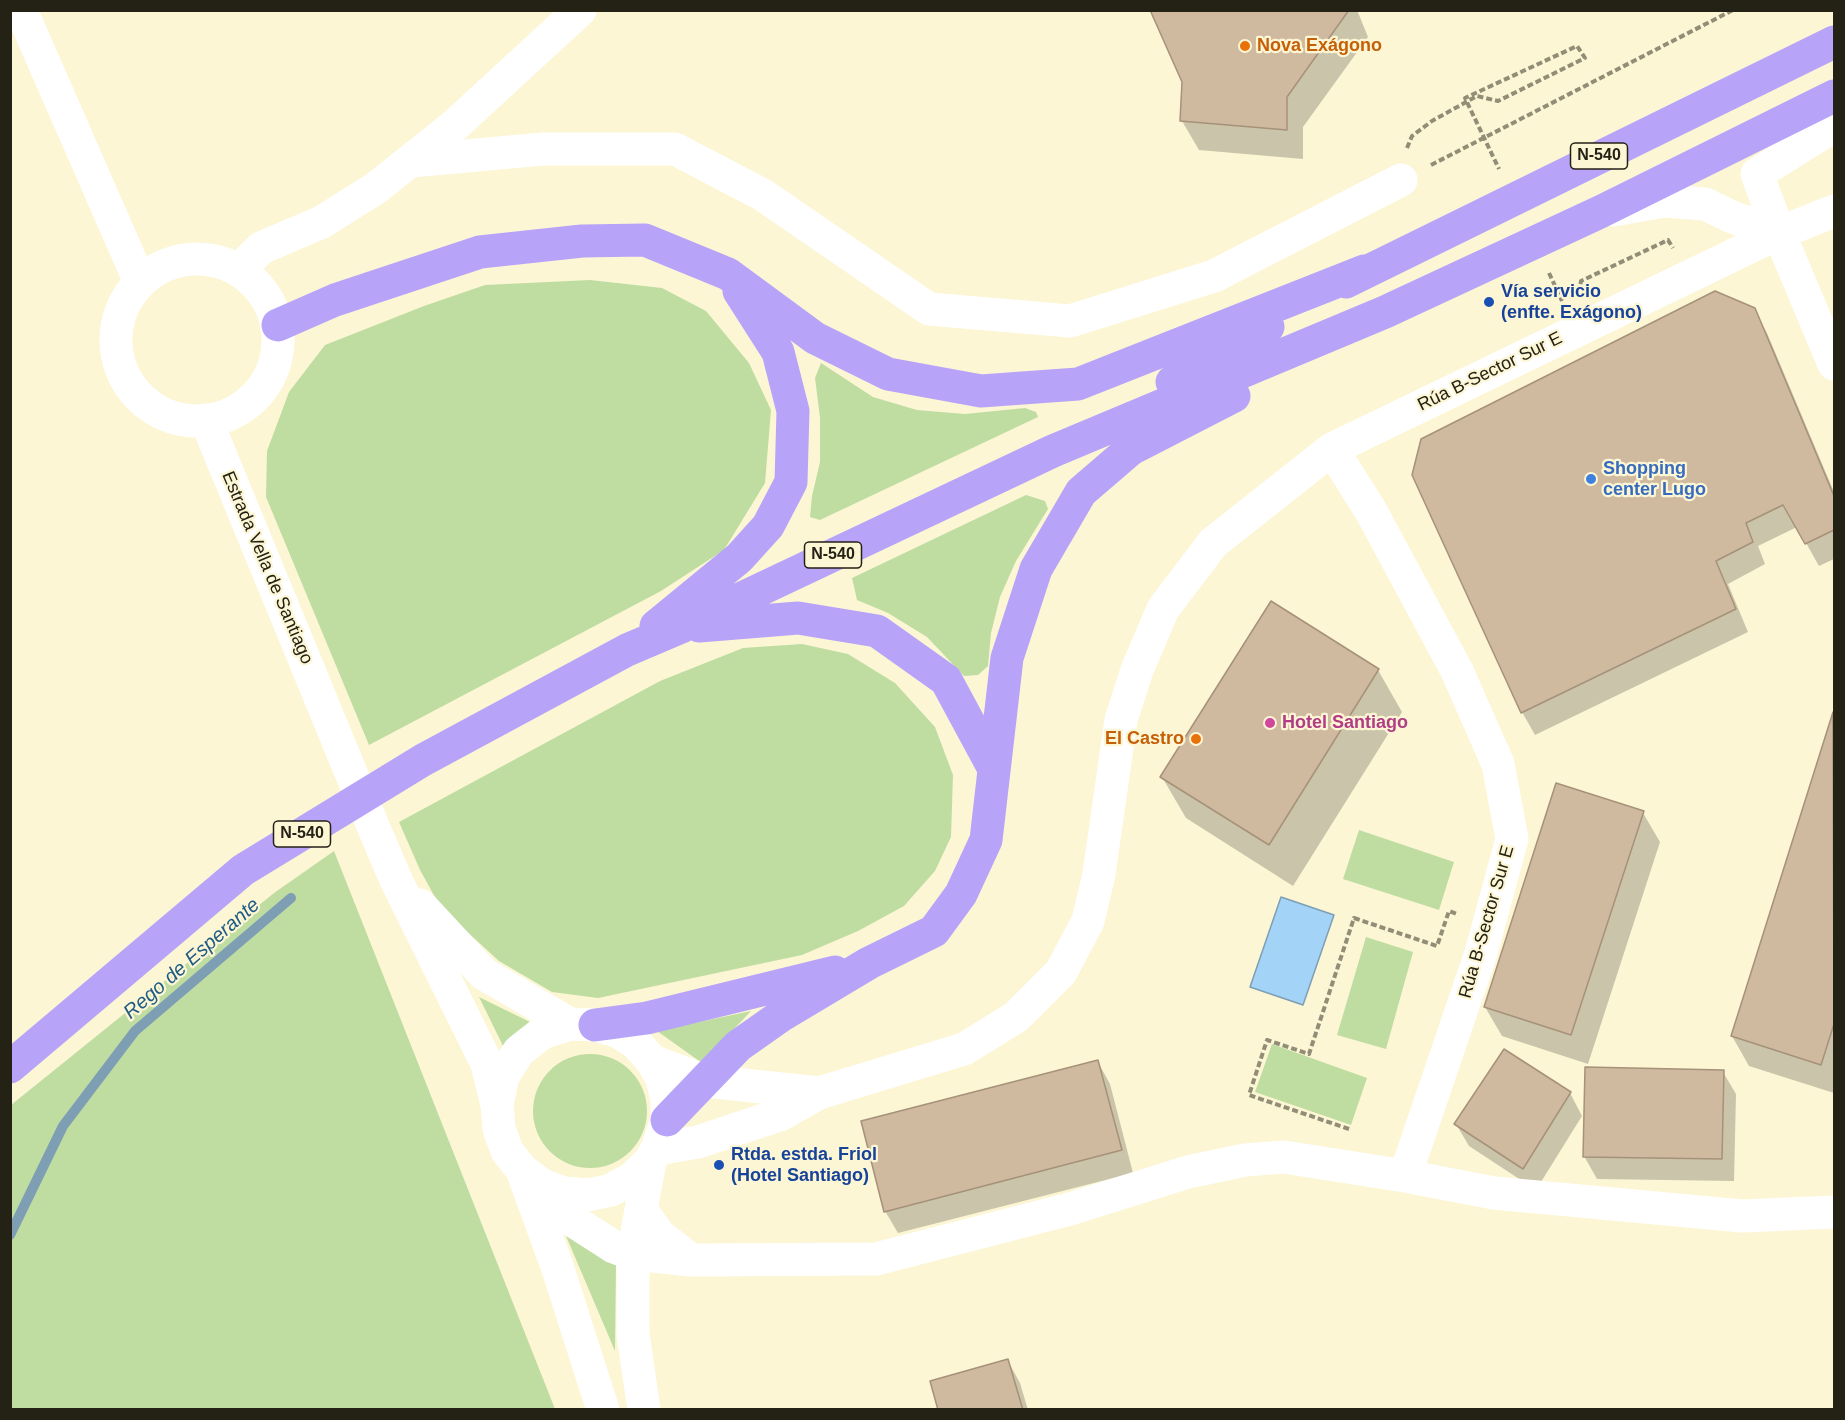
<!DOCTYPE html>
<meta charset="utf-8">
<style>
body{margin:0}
#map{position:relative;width:1845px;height:1420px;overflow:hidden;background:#fcf6d5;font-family:Arial,sans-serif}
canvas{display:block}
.frame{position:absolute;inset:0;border:12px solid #242115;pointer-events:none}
</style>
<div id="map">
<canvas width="1845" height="1420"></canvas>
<div class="frame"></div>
</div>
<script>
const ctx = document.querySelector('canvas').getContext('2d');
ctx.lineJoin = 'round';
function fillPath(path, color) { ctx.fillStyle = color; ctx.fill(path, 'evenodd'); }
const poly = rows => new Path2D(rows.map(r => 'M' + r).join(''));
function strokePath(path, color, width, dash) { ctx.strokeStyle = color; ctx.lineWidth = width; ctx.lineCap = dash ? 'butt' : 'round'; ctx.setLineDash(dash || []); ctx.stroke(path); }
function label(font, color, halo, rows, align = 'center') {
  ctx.font = font + ' Arial,sans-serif'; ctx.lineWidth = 4.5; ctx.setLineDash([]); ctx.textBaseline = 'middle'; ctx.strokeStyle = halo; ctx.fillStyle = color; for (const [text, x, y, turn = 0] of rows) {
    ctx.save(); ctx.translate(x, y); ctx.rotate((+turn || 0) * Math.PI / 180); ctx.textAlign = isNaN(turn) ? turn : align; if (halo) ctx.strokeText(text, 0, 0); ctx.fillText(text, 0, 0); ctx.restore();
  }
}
fillPath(poly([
 [590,280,662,288,706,311,749,363,771,410,765,483,724,550,661,591,369,745,266,497,267,451,289,392,325,345,424,306,485,285],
 [821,363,873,397,917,410,965,414,1025,408,1036,412,1038,417,820,520,810,517,812,496,820,462,820,418,815,378],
 [1026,495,1045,501,1048,509,1016,561,1000,597,991,633,988,666,978,675,964,676,927,637,888,613,857,600,852,578],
 [802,644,848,654,895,683,935,727,953,775,951,837,935,871,904,906,858,931,802,955,598,998,552,992,499,961,441,908,420,870,399,822,660,681,743,648],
 [1359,830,1454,862,1439,910,1343,879],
 [334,851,555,1409,11,1409,11,1105,274,893],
 [1366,937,1413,952,1386,1049,1337,1035],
 [479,997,534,1024,505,1050],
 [751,1011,702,1063,657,1031],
 [1272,1044,1367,1078,1351,1125,1255,1092],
 '533 1111a57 57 0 1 1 114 0a57 57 0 1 1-114 0Z',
 [566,1236,616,1262,615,1351]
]), '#bfdda1');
const water = poly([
 [1281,897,1334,915,1303,1005,1250,987,1281,897]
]);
fillPath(water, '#a4d3f8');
strokePath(water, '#7e9eb4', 1.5);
fillPath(poly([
 [1152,10,1357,10,1368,37,1303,127,1303,159,1199,150,1182,121,1184,82],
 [1754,310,1767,333,1834,492,1834,559,1819,566,1797,527,1758,546,1765,564,1728,584,1748,632,1535,735,1522,712],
 [1378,670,1402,712,1293,886,1186,818,1162,777],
 [1834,714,1834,1093,1749,1066,1732,1036],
 [1643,813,1660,842,1588,1064,1502,1036,1485,1007],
 [1098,1062,1110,1084,1133,1173,898,1233,885,1211],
 [1723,1072,1736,1094,1734,1181,1597,1179,1584,1156],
 [1570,1093,1582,1116,1536,1190,1469,1146,1456,1124],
 [1008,1361,1020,1383,1028,1410,939,1410]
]), '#0003');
strokePath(poly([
 [10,1235,63,1126,135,1031,291,898]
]), '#7e9eb4', 10);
const building = poly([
 [1150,10,1349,10,1287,97,1287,130,1180,121,1182,82,1150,10],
 [1715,291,1755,308,1834,496,1834,530,1805,544,1783,505,1746,523,1753,542,1716,561,1736,609,1521,713,1412,475,1421,439,1715,291],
 [1271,601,1379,669,1269,845,1160,777,1271,601],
 [1833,712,1834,1024,1821,1065,1731,1036,1833,712],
 [1556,783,1644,811,1571,1035,1484,1007,1556,783],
 [1504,1049,1571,1092,1523,1169,1454,1124,1504,1049],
 [1098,1060,1122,1150,884,1212,861,1121,1098,1060],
 [1585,1067,1724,1070,1722,1159,1583,1157,1585,1067],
 [1008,1359,1023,1410,938,1410,930,1381,1008,1359]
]);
fillPath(building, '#cfbaa0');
strokePath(building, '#a69179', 1.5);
strokePath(poly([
 [1407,148,1412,136,1432,121,1477,96,1498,101,1585,58,1577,46,1465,98,1499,169],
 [1431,165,1733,10],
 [1549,273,1562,301],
 [1579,293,1581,281,1668,240,1673,248],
 [1349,1129,1249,1095,1267,1040,1309,1054,1354,918,1437,946,1449,911,1457,914]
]), '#918d76', 4, [6, 3]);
strokePath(poly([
 [1834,126,1757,174,1779,233,1834,364],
 [411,161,543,149,675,149,763,195,929,309,1070,321,1214,276,1401,180],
 [1613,210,1664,201,1705,204,1732,217,1779,233],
 [239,270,261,248,322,222,376,188,454,126,580,10],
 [1332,449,1372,513,1457,671,1498,764,1512,839,1481,953,1405,1176],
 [652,1061,706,1081,819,1093],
 [657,1149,698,1142,782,1114,819,1093,964,1049,1016,1017,1061,972,1088,921,1099,874,1121,720,1137,670,1163,609,1213,543,1332,449,1779,233,1834,211],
 [542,1185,561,1213,614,1247,633,1254,691,1260,876,1259,1070,1209,1188,1172,1245,1160,1284,1157,1405,1176,1494,1193,1742,1216,1834,1212],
 [642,1211,659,1235,691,1260]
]), '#fff', 33);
strokePath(poly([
 [21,10,140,282],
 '116 340a81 81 0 1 1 162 0a81 81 0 1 1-162 0Z',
 [206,420,370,819,396,880,487,1064,497,1105,499,1129,507,1151,522,1170,542,1185,564,1193,588,1195,611,1190,633,1178,650,1161,657,1149,667,1120,667,1099,662,1079,652,1061,636,1043,617,1031,595,1025,570,1024,542,1033,519,1051,503,1076,497,1105],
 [420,905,484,974,570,1024],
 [522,1170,557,1266,603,1410],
 [644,1410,633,1334,633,1254,650,1161]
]), '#fff', 33);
strokePath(poly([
 [1346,282,1834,42],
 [278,325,335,300,480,252,582,241,645,240,728,274,815,338,888,374,981,391,1078,384,1364,271],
 [1172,382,1268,327],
 [656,626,739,558,768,526,791,482,793,411,778,352,739,291],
 [699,626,798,618,877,631,946,680,994,769],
 [595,1025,647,1018,835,972],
 [10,1067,243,870,423,760,627,650,681,627,1053,451,1385,312,1600,212,1834,96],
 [667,1120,738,1046,782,1015,869,963,934,931,961,894,986,840,1007,658,1036,569,1081,492,1131,449,1234,396]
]), '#b7a4f8', 33);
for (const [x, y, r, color] of [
 [1245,46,6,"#e8710a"],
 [1489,302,6,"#1a4fb4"],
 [1591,479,6,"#3f7fe0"],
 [1270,723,6,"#d1479c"],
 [1196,739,6,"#e8710a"],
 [719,1165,6,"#1a4fb4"]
]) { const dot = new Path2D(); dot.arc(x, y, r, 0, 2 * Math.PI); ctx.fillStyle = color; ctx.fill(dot); strokePath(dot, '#fcf6d5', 2); }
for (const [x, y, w] of [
 [1599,156,57],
 [833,555,57],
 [302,834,57]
]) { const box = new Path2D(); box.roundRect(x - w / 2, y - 13, w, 26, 4.5); ctx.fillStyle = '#fcf6d5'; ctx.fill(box); strokePath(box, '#242115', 1.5); }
label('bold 16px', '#242115', null, [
 ["N-540",1599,156],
 ["N-540",833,555],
 ["N-540",302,834]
]);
label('bold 18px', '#c56008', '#fcf6d5', [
 ["Nova Exágono",1257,46],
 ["El Castro",1184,739,"right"]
], 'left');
label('bold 18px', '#164399', '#fcf6d5', [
 ["Vía servicio",1501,292],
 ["(enfte. Exágono)",1501,313],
 ["Rtda. estda. Friol",731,1155],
 ["(Hotel Santiago)",731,1176]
], 'left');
label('18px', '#242115', '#fcf6d5', [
 ["Rúa B-Sector Sur E",1490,372,-26],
 ["Estrada Vella de Santiago",267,568,67],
 ["Rúa B-Sector Sur E",1487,922,-74]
]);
label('bold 18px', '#366cbe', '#fcf6d5', [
 ["Shopping",1603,469],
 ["center Lugo",1603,490]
], 'left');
label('bold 18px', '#b23c85', '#fcf6d5', [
 ["Hotel Santiago",1282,723]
], 'left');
label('italic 20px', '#205c84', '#fcf6d5', [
 ["Rego de Esperante",192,959,-41]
]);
</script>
